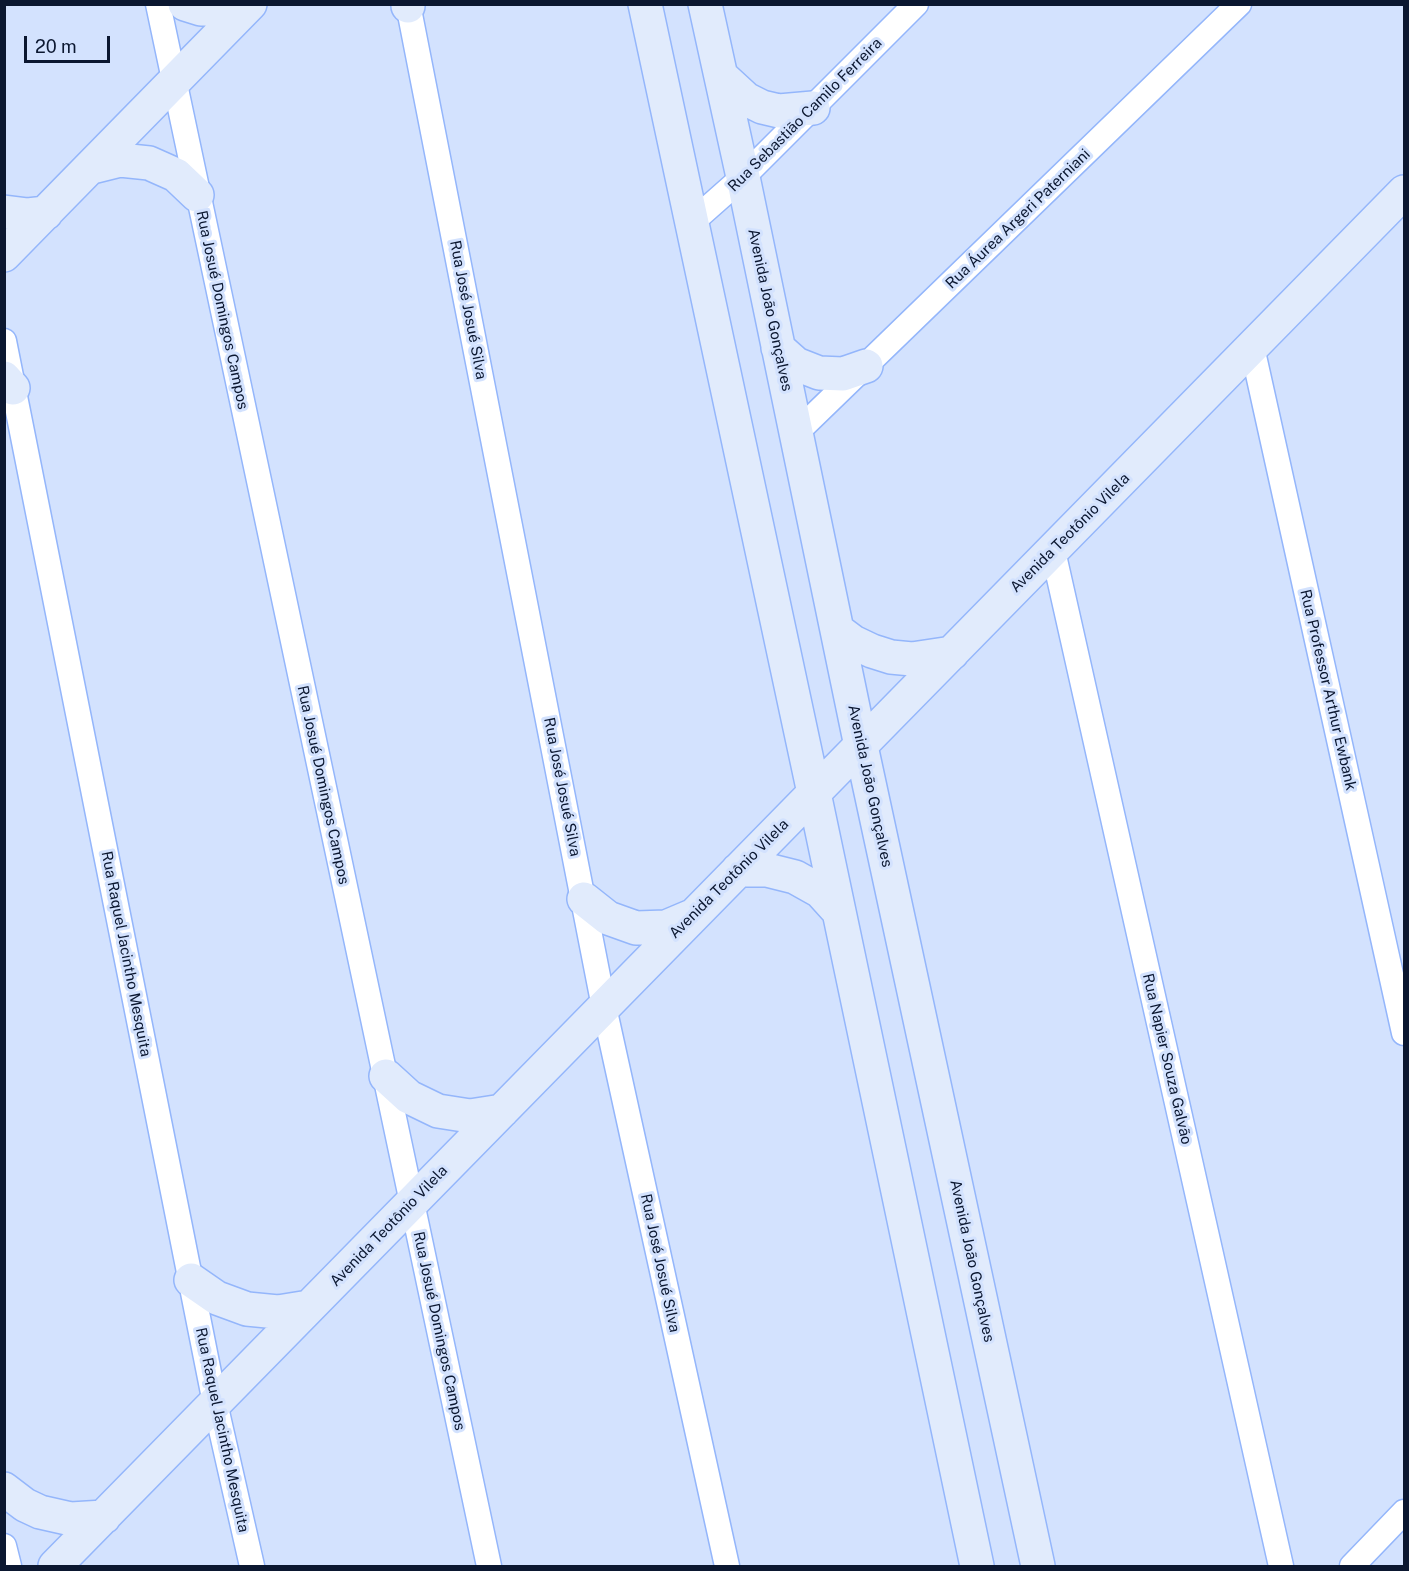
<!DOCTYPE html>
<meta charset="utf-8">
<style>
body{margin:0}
#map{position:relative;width:1409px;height:1571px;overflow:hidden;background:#d3e2fe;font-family:"Public Sans",sans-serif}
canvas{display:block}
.frame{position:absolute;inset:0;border:6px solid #0b1730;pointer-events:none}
.scale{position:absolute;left:24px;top:36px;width:86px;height:27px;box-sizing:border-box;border:3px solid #0b1730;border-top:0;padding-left:8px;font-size:18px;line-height:21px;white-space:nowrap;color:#0b1730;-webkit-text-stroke:4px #d3e2fe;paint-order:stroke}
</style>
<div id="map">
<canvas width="1409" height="1571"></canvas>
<div class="frame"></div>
<div class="scale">20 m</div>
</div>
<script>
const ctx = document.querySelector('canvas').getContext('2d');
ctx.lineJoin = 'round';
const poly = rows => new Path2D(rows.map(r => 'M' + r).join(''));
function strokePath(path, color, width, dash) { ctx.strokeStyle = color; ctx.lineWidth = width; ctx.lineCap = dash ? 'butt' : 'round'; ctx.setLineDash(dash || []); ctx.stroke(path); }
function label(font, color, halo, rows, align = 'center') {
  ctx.font = font + ' "Public Sans",sans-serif'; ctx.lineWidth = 6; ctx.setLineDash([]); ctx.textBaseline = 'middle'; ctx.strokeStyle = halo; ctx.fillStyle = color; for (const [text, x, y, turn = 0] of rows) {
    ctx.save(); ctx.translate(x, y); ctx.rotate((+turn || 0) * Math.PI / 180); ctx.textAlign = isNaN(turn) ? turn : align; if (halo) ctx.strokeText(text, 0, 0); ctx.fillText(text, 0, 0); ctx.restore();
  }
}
const street = poly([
 [158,4,489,1566],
 [408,4,604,1007,727,1566],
 [691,223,743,177,916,4],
 [4,341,215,1403,252,1566],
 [1252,347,1404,1033],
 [796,433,1239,4],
 [1053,551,1281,1566],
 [4,1546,9,1566],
 [1352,1566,1404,1512]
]);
const secondary = poly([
 [185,4,201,9,229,8,240,4],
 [408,4,408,6],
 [645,4,814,793,977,1566],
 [705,4,743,177,861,746,1038,1566],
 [721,76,746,99,762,107,779,111,813,108],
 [92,167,120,160,149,163,176,175,197,195],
 [4,212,28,215,46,213],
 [4,255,250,4],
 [778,348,796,364,819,373,843,374,866,366],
 [4,378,13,388],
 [837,630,853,642,872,651,891,657,912,659,952,653],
 [738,870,767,870,795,877,820,891,839,912],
 [584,899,608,918,636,928,666,927,692,916],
 [386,1076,409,1097,438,1111,470,1116,502,1111],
 [191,1280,217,1298,247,1309,278,1312,309,1307],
 [4,1489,25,1505,40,1512,71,1519,104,1517],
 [55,1566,1404,192]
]);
strokePath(street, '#94b6fb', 27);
strokePath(secondary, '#94b6fb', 36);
strokePath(street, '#fff', 24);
strokePath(secondary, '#e1ebfc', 33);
label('15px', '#0b1730', '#d3e2fe', [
 ["Rua Sebastião Camilo Ferreira",805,115,-45],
 ["Rua Áurea Argeri Paterniani",1018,219,-44],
 ["Rua Josué Domingos Campos",222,310,78],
 ["Rua José Josué Silva",468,310,79],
 ["Avenida João Gonçalves",770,310,78],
 ["Avenida Teotônio Vilela",1070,533,-45],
 ["Rua Professor Arthur Ewbank",1328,690,77],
 ["Rua Josué Domingos Campos",323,785,78],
 ["Avenida João Gonçalves",870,786,78],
 ["Rua José Josué Silva",562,787,79],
 ["Avenida Teotônio Vilela",729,879,-45],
 ["Rua Raquel Jacintho Mesquita",126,954,79],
 ["Rua Napier Souza Galvão",1167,1059,77],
 ["Avenida Teotônio Vilela",389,1226,-46],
 ["Avenida João Gonçalves",972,1261,78],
 ["Rua José Josué Silva",660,1263,78],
 ["Rua Josué Domingos Campos",439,1331,78],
 ["Rua Raquel Jacintho Mesquita",222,1430,78]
]);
</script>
